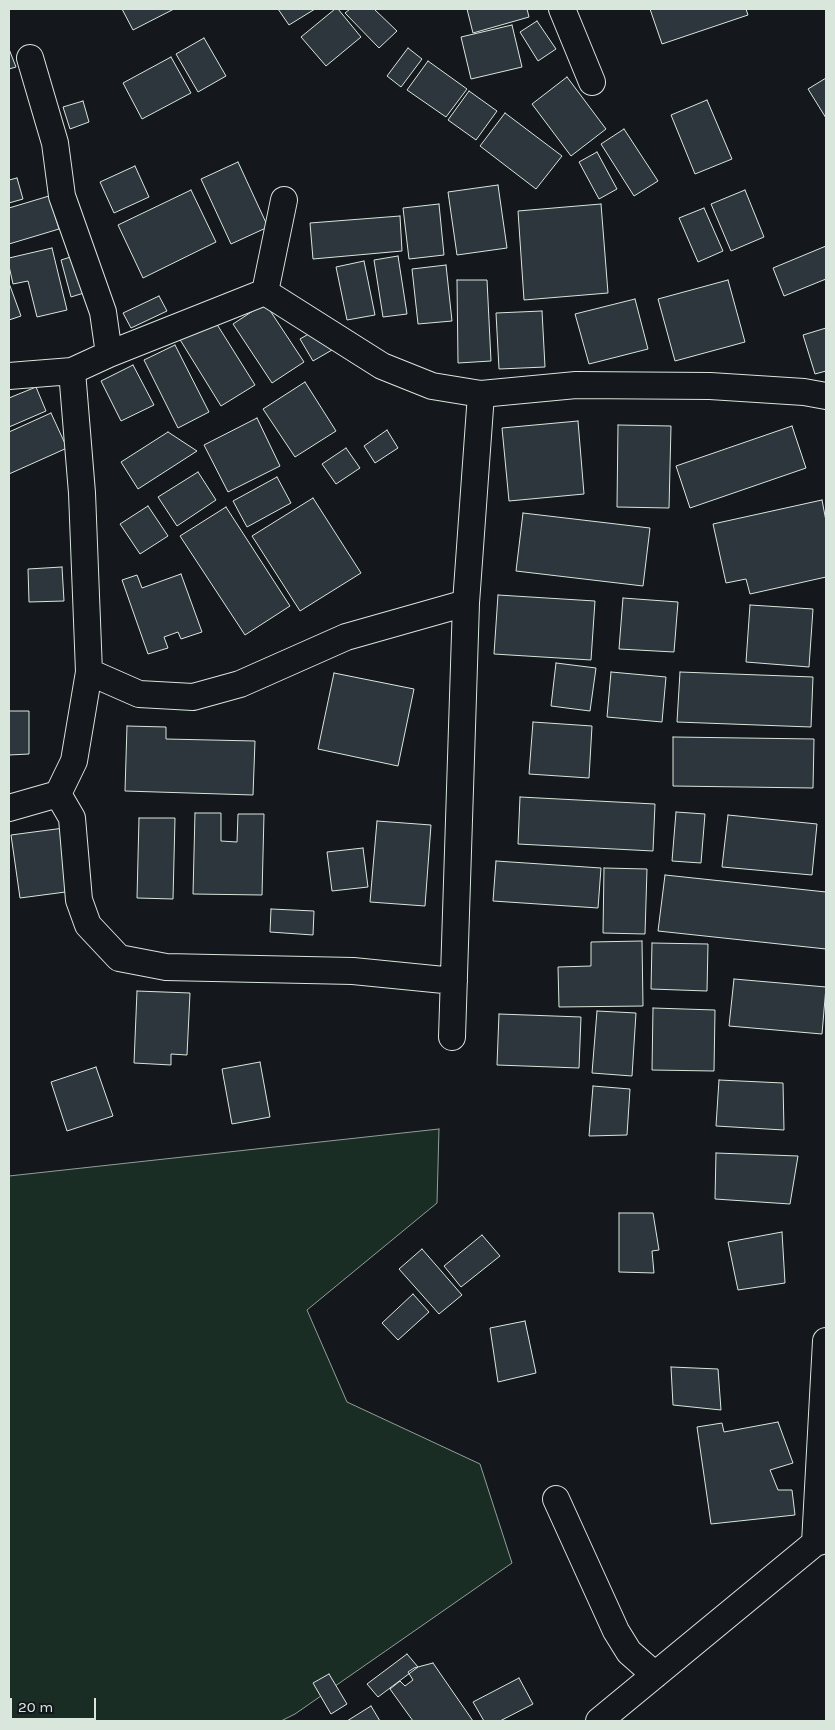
<!DOCTYPE html>
<style>
body{margin:0}
#map{position:relative;width:835px;height:1730px;overflow:hidden;background:#14181c;font-family:Karla,sans-serif}
canvas{display:block}
.frame{position:absolute;inset:0;border:10px solid #d8e6dc;pointer-events:none}
.scale{position:absolute;left:10px;top:1698px;width:86px;height:22px;box-sizing:border-box;border:2px solid #d8e6dc;border-top:0;padding-left:6px;font-size:15px;line-height:18px;white-space:nowrap;color:#d8e6dc;-webkit-text-stroke:4px #14181c;paint-order:stroke}
</style>
<div id="map">
<canvas width="835" height="1730"></canvas>
<div class="frame"></div>
<div class="scale">20 m</div>
</div>
<script>
const ctx = document.querySelector('canvas').getContext('2d');
ctx.lineJoin = 'round';
function fillPath(path, color) { ctx.fillStyle = color; ctx.fill(path, 'evenodd'); }
const poly = rows => new Path2D(rows.map(r => 'M' + r).join(''));
function strokePath(path, color, width, dash) { ctx.strokeStyle = color; ctx.lineWidth = width; ctx.lineCap = dash ? 'butt' : 'round'; ctx.setLineDash(dash || []); ctx.stroke(path); }
const green = poly([
 [439,1129,437,1203,307,1310,347,1402,480,1464,512,1563,295,1714,281,1721,9,1721,9,1176,439,1129]
]);
fillPath(green, '#1a2d24');
strokePath(green, '#939e99', 1);
const building = poly([
 [122,9,174,9,133,30,122,9],
 [278,9,315,9,289,25,278,9],
 [335,9,338,9,361,37,326,66,301,37,335,9],
 [350,9,374,9,397,31,379,48,345,13,350,9],
 [467,9,527,9,529,17,473,33,467,9],
 [650,9,746,9,748,15,662,44,650,9],
 [537,21,556,49,538,61,520,32,537,21],
 [512,25,522,67,471,79,461,37,512,25],
 [204,38,226,76,198,92,176,54,204,38],
 [408,48,422,59,401,87,387,76,408,48],
 [9,49,16,67,9,69,9,49],
 [171,57,191,93,142,119,123,83,171,57],
 [428,61,467,89,446,117,407,90,428,61],
 [567,77,606,129,571,156,532,104,567,77],
 [826,78,826,118,808,89,826,78],
 [469,91,497,111,476,140,448,120,469,91],
 [707,100,732,159,695,174,671,115,707,100],
 [83,101,89,122,70,129,63,107,83,101],
 [505,113,562,156,536,189,480,146,505,113],
 [624,129,658,181,634,196,601,144,624,129],
 [597,152,617,189,599,199,579,162,597,152],
 [238,162,268,227,231,244,201,179,238,162],
 [135,166,149,197,114,213,100,182,135,166],
 [17,178,23,199,9,203,9,180,17,178],
 [498,185,507,248,457,255,448,192,498,185],
 [191,190,216,242,143,278,118,225,191,190],
 [745,190,764,237,731,251,711,204,745,190],
 [49,196,59,229,9,244,9,208,49,196],
 [439,204,444,255,409,259,403,208,439,204],
 [601,204,608,293,524,300,518,211,601,204],
 [704,208,723,251,698,262,679,218,704,208],
 [400,216,402,251,313,259,310,223,400,216],
 [826,246,826,279,784,296,773,268,826,246],
 [52,248,67,310,37,317,28,281,13,284,9,266,9,258,52,248],
 [77,255,87,292,71,297,61,260,77,255],
 [398,256,407,314,383,317,374,260,398,256],
 [364,261,375,315,347,320,336,267,364,261],
 [446,265,452,321,418,324,412,269,446,265],
 [457,280,487,280,491,361,458,363,457,280],
 [728,280,745,342,675,361,658,299,728,280],
 [9,283,21,316,9,320,9,283],
 [159,296,167,311,131,328,123,313,159,296],
 [635,299,648,349,589,364,575,314,635,299],
 [265,303,304,362,272,383,233,324,265,303],
 [542,311,545,367,499,369,496,313,542,311],
 [213,318,255,385,221,406,179,338,213,318],
 [319,328,332,350,313,361,300,339,319,328],
 [826,328,826,371,815,374,803,335,826,328],
 [175,345,209,412,178,428,144,360,175,345],
 [133,365,154,405,121,421,101,381,133,365],
 [305,382,336,431,295,457,263,409,305,382],
 [36,387,46,411,9,427,9,398,36,387],
 [51,413,67,448,9,474,9,432,51,413],
 [257,418,280,466,228,492,204,445,257,418],
 [578,421,584,494,509,501,502,428,578,421],
 [618,425,671,426,669,508,617,507,618,425],
 [792,426,806,468,690,508,676,466,792,426],
 [387,430,398,448,375,463,364,446,387,430],
 [168,432,197,451,138,489,121,462,168,432],
 [346,448,360,468,336,484,322,464,346,448],
 [198,472,216,500,177,526,158,497,198,472],
 [277,477,291,503,247,527,233,501,277,477],
 [313,498,361,573,300,611,252,536,313,498],
 [822,500,826,521,826,577,750,594,746,579,726,583,713,524,822,500],
 [148,506,168,536,140,554,120,524,148,506],
 [226,507,290,606,245,635,180,536,226,507],
 [523,513,650,528,643,586,516,571,523,513],
 [62,567,64,601,29,602,28,569,62,567],
 [181,574,202,632,181,639,178,632,164,637,168,648,148,654,122,580,137,575,142,588,181,574],
 [498,595,595,601,591,660,494,654,498,595],
 [623,598,678,602,674,652,619,649,623,598],
 [750,605,813,609,809,667,746,662,750,605],
 [556,663,596,668,590,711,551,706,556,663],
 [611,672,666,677,662,722,607,717,611,672],
 [680,672,813,677,811,727,677,722,680,672],
 [334,673,414,689,398,766,318,749,334,673],
 [9,711,29,711,29,754,9,755,9,711],
 [533,722,592,726,589,778,529,774,533,722],
 [127,726,166,727,166,739,255,741,253,795,125,791,127,726],
 [673,737,814,739,813,788,673,786,673,737],
 [520,797,655,804,653,851,518,844,520,797],
 [676,812,705,814,701,863,672,861,676,812],
 [195,813,221,813,221,841,237,842,238,814,264,814,262,895,193,894,195,813],
 [728,815,817,824,812,875,722,867,728,815],
 [139,818,175,818,173,899,137,898,139,818],
 [377,821,431,825,425,906,370,902,377,821],
 [64,828,73,891,20,898,11,835,64,828],
 [363,848,368,887,332,891,327,852,363,848],
 [496,861,601,868,598,908,493,901,496,861],
 [604,868,647,869,645,934,603,933,604,868],
 [665,875,826,892,826,949,658,931,665,875],
 [271,909,314,911,313,935,270,932,271,909],
 [642,941,643,1006,559,1007,558,967,591,966,591,942,642,941],
 [652,943,708,944,707,991,651,989,652,943],
 [734,979,826,987,822,1034,729,1026,734,979],
 [137,991,190,993,187,1055,171,1054,171,1065,134,1063,137,991],
 [653,1008,715,1010,714,1071,652,1070,653,1008],
 [597,1011,636,1013,632,1076,592,1073,597,1011],
 [499,1014,581,1017,579,1068,497,1065,499,1014],
 [260,1062,270,1117,232,1124,222,1069,260,1062],
 [96,1067,113,1116,67,1131,51,1082,96,1067],
 [719,1080,783,1083,784,1130,716,1126,719,1080],
 [593,1086,630,1089,627,1135,589,1136,593,1086],
 [716,1153,798,1156,790,1204,715,1199,716,1153],
 [619,1213,653,1213,659,1250,652,1251,654,1273,619,1272,619,1213],
 [782,1232,785,1283,738,1290,728,1242,782,1232],
 [482,1235,500,1256,461,1287,444,1266,482,1235],
 [422,1249,462,1295,439,1314,399,1269,422,1249],
 [413,1294,429,1312,398,1340,382,1323,413,1294],
 [525,1321,536,1373,498,1382,490,1328,525,1321],
 [671,1367,718,1369,721,1410,673,1405,671,1367],
 [778,1422,793,1463,770,1470,778,1490,792,1490,795,1515,711,1524,697,1427,722,1423,724,1432,778,1422],
 [407,1654,418,1667,378,1697,367,1684,407,1654],
 [433,1663,473,1721,413,1721,390,1689,400,1681,405,1686,413,1680,408,1672,414,1668,433,1663],
 [329,1674,347,1704,331,1714,313,1683,329,1674],
 [519,1678,533,1704,500,1721,484,1721,473,1702,519,1678],
 [371,1706,380,1721,347,1721,371,1706]
]);
fillPath(building, '#2c363c');
strokePath(building, '#d8e6dc', 1);
const street = poly([
 [562,9,592,82],
 [30,58,55,143,62,196,103,312,109,354],
 [265,292,382,366,432,386,481,394,576,385,710,386,804,392,826,396],
 [9,376,72,371,109,354,265,292,284,200],
 [89,672,139,694,193,697,240,684,346,637,466,603],
 [58,794,72,818,79,900,88,925,119,958,166,967,353,971,454,981],
 [9,808,58,794,74,761,89,672,82,493,72,371],
 [452,1037,466,603,481,394],
 [556,1499,616,1631,629,1652,655,1675],
 [815,1543,826,1341],
 [599,1721,815,1543,826,1540]
]);
strokePath(street, '#d8e6dc', 28);
strokePath(street, '#14181c', 26);
</script>
